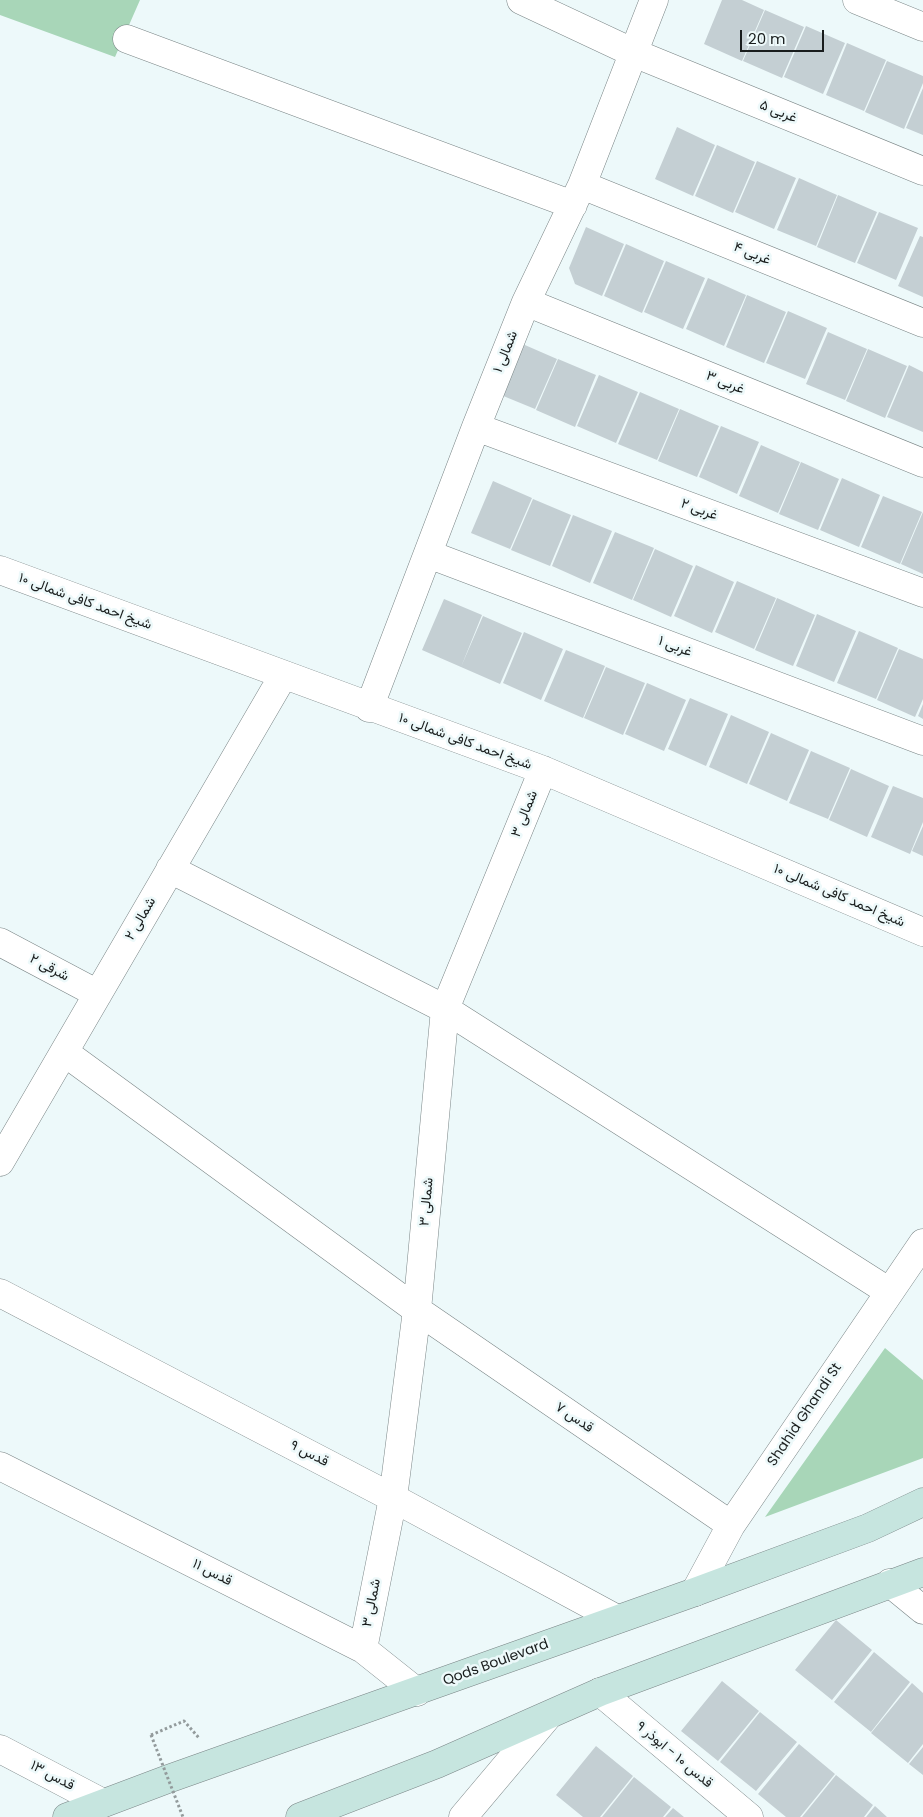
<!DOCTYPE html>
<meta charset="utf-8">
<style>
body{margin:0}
#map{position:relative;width:923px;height:1817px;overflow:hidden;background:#edf9fa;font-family:Poppins,sans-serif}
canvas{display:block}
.scale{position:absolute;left:740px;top:30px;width:84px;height:22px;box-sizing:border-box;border:2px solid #191d1d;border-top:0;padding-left:6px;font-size:15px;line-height:18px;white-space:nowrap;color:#191d1d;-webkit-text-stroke:4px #edf9fa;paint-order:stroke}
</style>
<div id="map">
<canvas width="923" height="1817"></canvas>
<div class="scale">20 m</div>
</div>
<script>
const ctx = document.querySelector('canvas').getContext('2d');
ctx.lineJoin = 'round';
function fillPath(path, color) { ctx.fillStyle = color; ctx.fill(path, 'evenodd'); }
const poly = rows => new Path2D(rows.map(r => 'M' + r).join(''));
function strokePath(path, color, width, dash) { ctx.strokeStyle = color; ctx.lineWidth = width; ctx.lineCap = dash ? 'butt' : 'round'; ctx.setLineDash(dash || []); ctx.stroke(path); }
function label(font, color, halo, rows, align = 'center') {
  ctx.font = font + ' Poppins,Vazirmatn,sans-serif'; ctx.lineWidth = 5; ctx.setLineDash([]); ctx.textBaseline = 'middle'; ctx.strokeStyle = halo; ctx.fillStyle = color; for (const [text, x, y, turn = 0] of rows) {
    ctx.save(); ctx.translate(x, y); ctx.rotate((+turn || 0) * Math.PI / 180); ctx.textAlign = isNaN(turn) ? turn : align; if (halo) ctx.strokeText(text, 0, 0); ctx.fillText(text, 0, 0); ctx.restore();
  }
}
fillPath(poly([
 [0,0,140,0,115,57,0,15],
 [885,1348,923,1380,923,1458,765,1517]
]), '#a8d6b8');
fillPath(poly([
 [722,0,742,0,764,10,742,61,704,44],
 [765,10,804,27,782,78,743,61],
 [806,26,845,43,823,94,784,77],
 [847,43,886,60,864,111,826,95],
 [887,61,923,76,923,83,904,129,865,112],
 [923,88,923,135,906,128],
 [677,127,715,145,693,196,655,179],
 [717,145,755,162,733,213,695,196],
 [757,161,796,178,774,229,735,212],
 [799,178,837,195,816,246,777,230],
 [838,195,877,212,855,263,817,247],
 [879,212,918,228,896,280,857,263],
 [586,227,624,244,602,296,575,284,569,268],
 [920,236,923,237,923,297,898,286],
 [626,244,664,261,642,313,604,296],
 [666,261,705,278,683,329,644,312],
 [708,278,746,295,724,346,686,329],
 [747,295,786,312,764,363,726,347],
 [788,311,827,328,805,379,766,363],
 [828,332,867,349,845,400,806,384],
 [518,342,557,359,535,409,496,393],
 [868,349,907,366,885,418,846,401],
 [558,359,596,375,575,427,536,410],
 [909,365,923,372,923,432,887,417],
 [599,375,638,392,616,443,577,426],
 [640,392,679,409,657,460,618,444],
 [680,409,719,426,697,477,658,461],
 [721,426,759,442,737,494,699,477],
 [761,445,800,462,778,513,739,496],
 [801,462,839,479,818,530,779,514],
 [842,478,880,495,859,547,820,530],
 [493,481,532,498,510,549,471,533],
 [883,496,922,512,900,564,861,547],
 [533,499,571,515,550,566,511,550],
 [923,512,923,574,901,564],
 [573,515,612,531,590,583,552,566],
 [615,532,654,548,632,600,593,583],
 [655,549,693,566,671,617,633,600],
 [696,565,734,582,712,633,674,616],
 [737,581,776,598,754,649,715,632],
 [777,598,815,615,793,666,755,650],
 [444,599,482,615,461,667,422,650],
 [817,614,856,631,834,682,796,666],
 [483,616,522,633,500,684,461,667],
 [859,631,898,648,876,699,837,683],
 [524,632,563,649,541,700,503,683],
 [899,649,923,659,923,699,915,717,877,700],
 [566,650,605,666,583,718,544,701],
 [606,667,645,683,623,735,584,718],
 [647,683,686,700,664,751,625,734],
 [690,698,728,714,706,766,668,749],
 [923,704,923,719,918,716],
 [731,715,769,732,747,784,709,767],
 [771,733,809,750,787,801,749,784],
 [811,751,850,768,828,819,789,803],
 [851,769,889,786,867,837,829,820],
 [893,786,923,798,923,822,910,854,871,837],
 [923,826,923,856,912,851],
 [836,1620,872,1650,832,1700,795,1670],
 [874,1652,910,1682,871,1732,834,1702],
 [722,1681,759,1711,718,1761,681,1731],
 [912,1683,923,1693,923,1744,908,1763,871,1733],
 [760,1712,797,1742,756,1791,720,1762],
 [799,1744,835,1774,800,1817,786,1817,758,1794],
 [596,1746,633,1776,600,1817,583,1817,556,1795],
 [923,1747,923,1775,909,1764],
 [836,1775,873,1805,864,1817,802,1817],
 [634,1777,671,1807,663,1817,602,1817],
 [875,1806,887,1817,866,1817],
 [673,1808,684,1817,665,1817]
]), '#c4cfd3');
const minor = poly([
 [521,0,634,53,923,171],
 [857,0,923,27],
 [127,39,573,205],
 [582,185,923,323],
 [526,302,923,463],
 [476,427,923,593],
 [428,554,923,741],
 [0,570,543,770,923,932],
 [369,708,476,427,526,302,582,185,654,0],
 [170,869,445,1009,888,1291],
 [0,942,98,994],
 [64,1052,417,1310,731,1525],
 [0,1162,283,676],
 [0,1293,393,1498,617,1619],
 [0,1466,363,1649,417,1692],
 [890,1583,923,1610],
 [695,1592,731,1525,923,1243],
 [363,1649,393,1498,417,1310,445,1009,543,770],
 [600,1692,749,1817],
 [0,1749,103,1803]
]);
const tertiary = poly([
 [463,1817,548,1716]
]);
const secondary = poly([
 [67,1817,168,1779,695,1592,868,1528,923,1502],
 [300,1817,437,1764,600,1692,923,1572]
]);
strokePath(minor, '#7a8586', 29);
strokePath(tertiary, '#7a8586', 29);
strokePath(secondary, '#7a8586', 29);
strokePath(poly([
 [151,1735,184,1721,199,1738]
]), '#939b9c', 3, [2.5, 2.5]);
strokePath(minor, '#fff', 28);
strokePath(tertiary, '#fff', 28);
strokePath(secondary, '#c6e5df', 28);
strokePath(poly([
 [151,1735,183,1817]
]), '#939b9c', 3, [2.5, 2.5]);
label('14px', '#191d1d', '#edf9fa', [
 ["غربی ۵",778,112,22],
 ["غربی ۴",752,254,22],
 ["۱ شمالی",506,352,-68],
 ["غربی ۳",725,383,22],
 ["۲ غربی",699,510,20],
 ["شیخ احمد کافی شمالی ۱۰",85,602,20],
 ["۱ غربی",675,647,21],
 ["شیخ احمد کافی شمالی ۱۰",465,742,20],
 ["شمالی ۳",525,814,-68],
 ["شیخ احمد کافی شمالی ۱۰",839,896,23],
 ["شمالی ۲",141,919,-60],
 ["شرقی ۲",49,968,28],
 ["شمالی ۳",427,1202,-85],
 ["Shahid Ghandi St",805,1415,-56],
 ["قدس ۷",574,1418,34],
 ["قدس ۹",309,1454,27],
 ["قدس ۱۱",212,1573,27],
 ["شمالی ۳",372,1603,-79],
 ["Qods Boulevard",496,1663,-20],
 ["قدس ۱۰ - ابوذر ۹",674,1755,40],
 ["قدس ۱۳",52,1776,28]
]);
</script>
